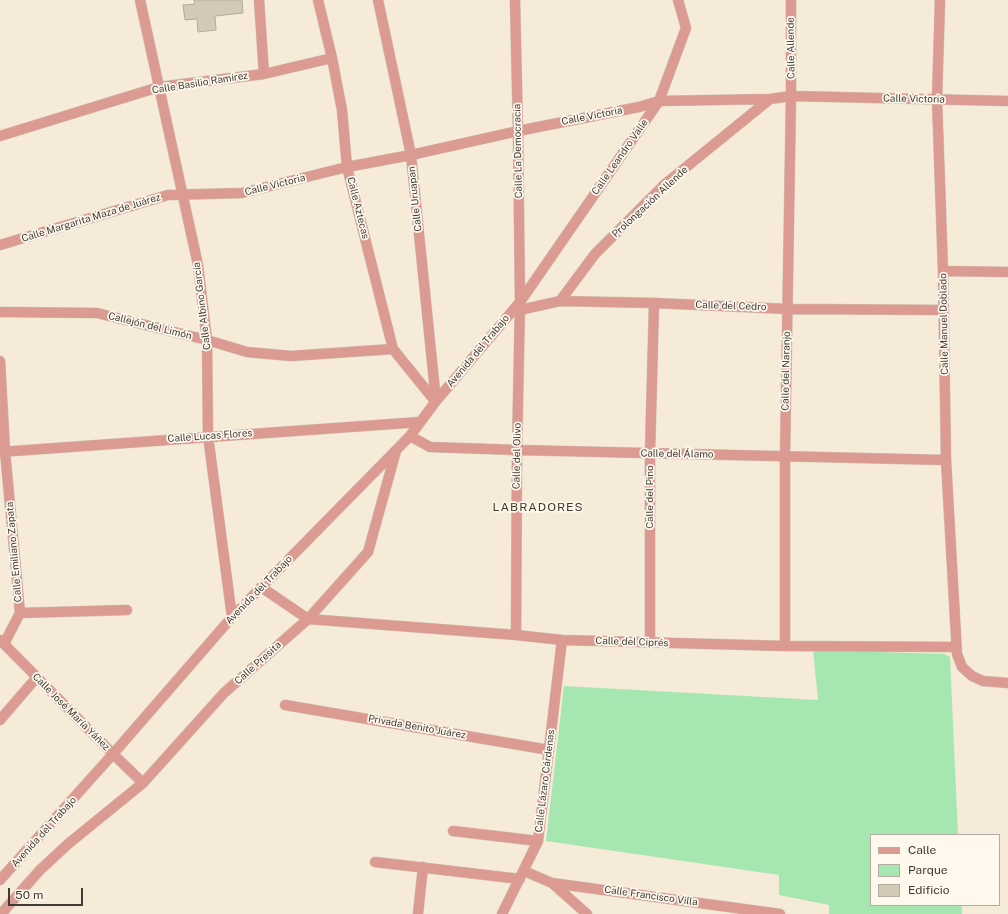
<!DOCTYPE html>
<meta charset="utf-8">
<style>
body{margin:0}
#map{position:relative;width:1008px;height:914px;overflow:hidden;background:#f5ebd8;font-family:"Public Sans",sans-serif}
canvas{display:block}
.legend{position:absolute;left:870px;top:834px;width:130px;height:72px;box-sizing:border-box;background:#fff8ed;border:1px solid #b3ada3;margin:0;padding:5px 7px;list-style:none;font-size:12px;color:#403c35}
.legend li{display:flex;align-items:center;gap:8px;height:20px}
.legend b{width:20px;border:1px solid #b3ada3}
.scale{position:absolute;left:8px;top:888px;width:75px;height:18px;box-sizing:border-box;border:2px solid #403c35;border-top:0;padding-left:5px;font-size:12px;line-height:14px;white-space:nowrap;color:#403c35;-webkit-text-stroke:3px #fff8ed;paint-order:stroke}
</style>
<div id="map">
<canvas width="1008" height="914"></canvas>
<ul class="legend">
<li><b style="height:5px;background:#db9b93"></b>Calle</li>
<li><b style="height:11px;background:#a6e7b1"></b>Parque</li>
<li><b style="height:11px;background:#d3c9b7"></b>Edificio</li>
</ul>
<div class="scale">50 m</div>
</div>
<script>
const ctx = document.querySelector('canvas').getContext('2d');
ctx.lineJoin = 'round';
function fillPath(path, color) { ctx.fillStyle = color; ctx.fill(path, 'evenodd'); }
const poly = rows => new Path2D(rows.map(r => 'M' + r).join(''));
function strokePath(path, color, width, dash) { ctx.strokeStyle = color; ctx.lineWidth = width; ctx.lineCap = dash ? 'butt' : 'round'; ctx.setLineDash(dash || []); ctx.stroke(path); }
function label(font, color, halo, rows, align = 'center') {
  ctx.font = font + ' "Public Sans",sans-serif'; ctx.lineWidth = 3.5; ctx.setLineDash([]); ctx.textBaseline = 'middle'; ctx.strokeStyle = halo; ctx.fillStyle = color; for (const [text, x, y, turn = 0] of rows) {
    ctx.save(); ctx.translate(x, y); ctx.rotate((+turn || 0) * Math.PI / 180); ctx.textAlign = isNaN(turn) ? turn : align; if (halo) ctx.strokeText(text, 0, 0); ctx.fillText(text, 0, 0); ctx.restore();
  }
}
fillPath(poly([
 [813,650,944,654,950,657,958,835,871,835,871,905,962,905,962,914,829,914,829,905,779,895,779,875,546,841,564,686,818,700]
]), '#a6e7b1');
const building = poly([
 [194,0,242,0,243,13,215,16,216,30,198,32,197,19,185,20,183,5,195,4,194,0]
]);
fillPath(building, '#d3c9b7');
strokePath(building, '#b5ab99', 1);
const minor = poly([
 [140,0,198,265,207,340,208,436,232,617],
 [259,0,264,74],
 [318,0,332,58,342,110,347,167,393,349,435,401],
 [378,0,411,155,436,401],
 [515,0,518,131,520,302,517,450,516,635],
 [940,0,937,99,943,271,946,460,957,654,962,667,972,676,983,681,1008,683],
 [0,136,159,87,264,74,332,58],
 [0,245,168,195,242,193,347,167,411,155,518,131,639,107,659,101,770,99,791,96,1008,101],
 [943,271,1008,272],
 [560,301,595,254,664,185,770,99],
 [520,310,560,301,654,303,788,309,944,310],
 [0,312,97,313,207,340,247,352,291,356,393,349],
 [0,361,5,451,20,613,4,644],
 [410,436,430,447,517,450,946,460],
 [0,452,420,422],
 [261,587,308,619,516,635,562,640,785,646,956,647],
 [20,613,127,610],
 [0,640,113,754,143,783],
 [650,643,650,453,654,303],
 [785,646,785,456,791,96,791,0],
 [285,705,549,750],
 [0,720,37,677],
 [453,831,538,841],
 [375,862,520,879],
 [524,871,552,883,780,914],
 [0,880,113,754,232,617,410,436,436,401,520,302,659,101,686,28,678,0],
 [552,883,587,914],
 [1,914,40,870,68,844,143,783,224,693,308,619,368,552,396,451],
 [418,914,423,867],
 [502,914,538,841,562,640]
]);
strokePath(minor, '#d1c8b7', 11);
strokePath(minor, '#db9b93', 10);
label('10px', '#403c35', '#fff8ed', [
 ["Calle Allende",791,48,-91],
 ["Calle Basilio Ramírez",200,83,-9],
 ["Calle Victoria",914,99,1],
 ["Calle Victoria",592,116,-11],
 ["Calle La Democracia",518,151,-91],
 ["Calle Leandro Valle",620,157,-55],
 ["Calle Victoria",275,185,-14],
 ["Calle Uruapan",415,199,-96],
 ["Prolongación Allende",650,202,-43],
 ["Calle Aztecas",358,208,76],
 ["Calle Margarita Maza de Juárez",91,218,-17],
 ["Calle Albino García",202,306,-97],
 ["Calle del Cedro",731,306,2],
 ["Calle Manuel Doblado",944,324,-91],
 ["Callejón del Limón",150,326,14],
 ["Avenida del Trabajo",478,351,-50],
 ["Calle del Naranjo",786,371,-89],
 ["Calle Lucas Flores",210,436,-4],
 ["Calle del Álamo",677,454,1],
 ["Calle del Olivo",517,456,-89],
 ["Calle del Pino",650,497,-90],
 ["Calle Emiliano Zapata",14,552,-95],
 ["Avenida del Trabajo",259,590,-46],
 ["Calle del Ciprés",632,642,2],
 ["Calle Presita",258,663,-42],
 ["Calle José María Yáñez",71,712,45],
 ["Privada Benito Juárez",417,727,10],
 ["Calle Lázaro Cárdenas",545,781,-83],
 ["Avenida del Trabajo",44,832,-48],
 ["Calle Francisco Villa",651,896,8]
]);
ctx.letterSpacing = '1px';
label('12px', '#41392a', '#fff8ed', [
 ["LABRADORES",538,507]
]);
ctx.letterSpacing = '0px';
</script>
